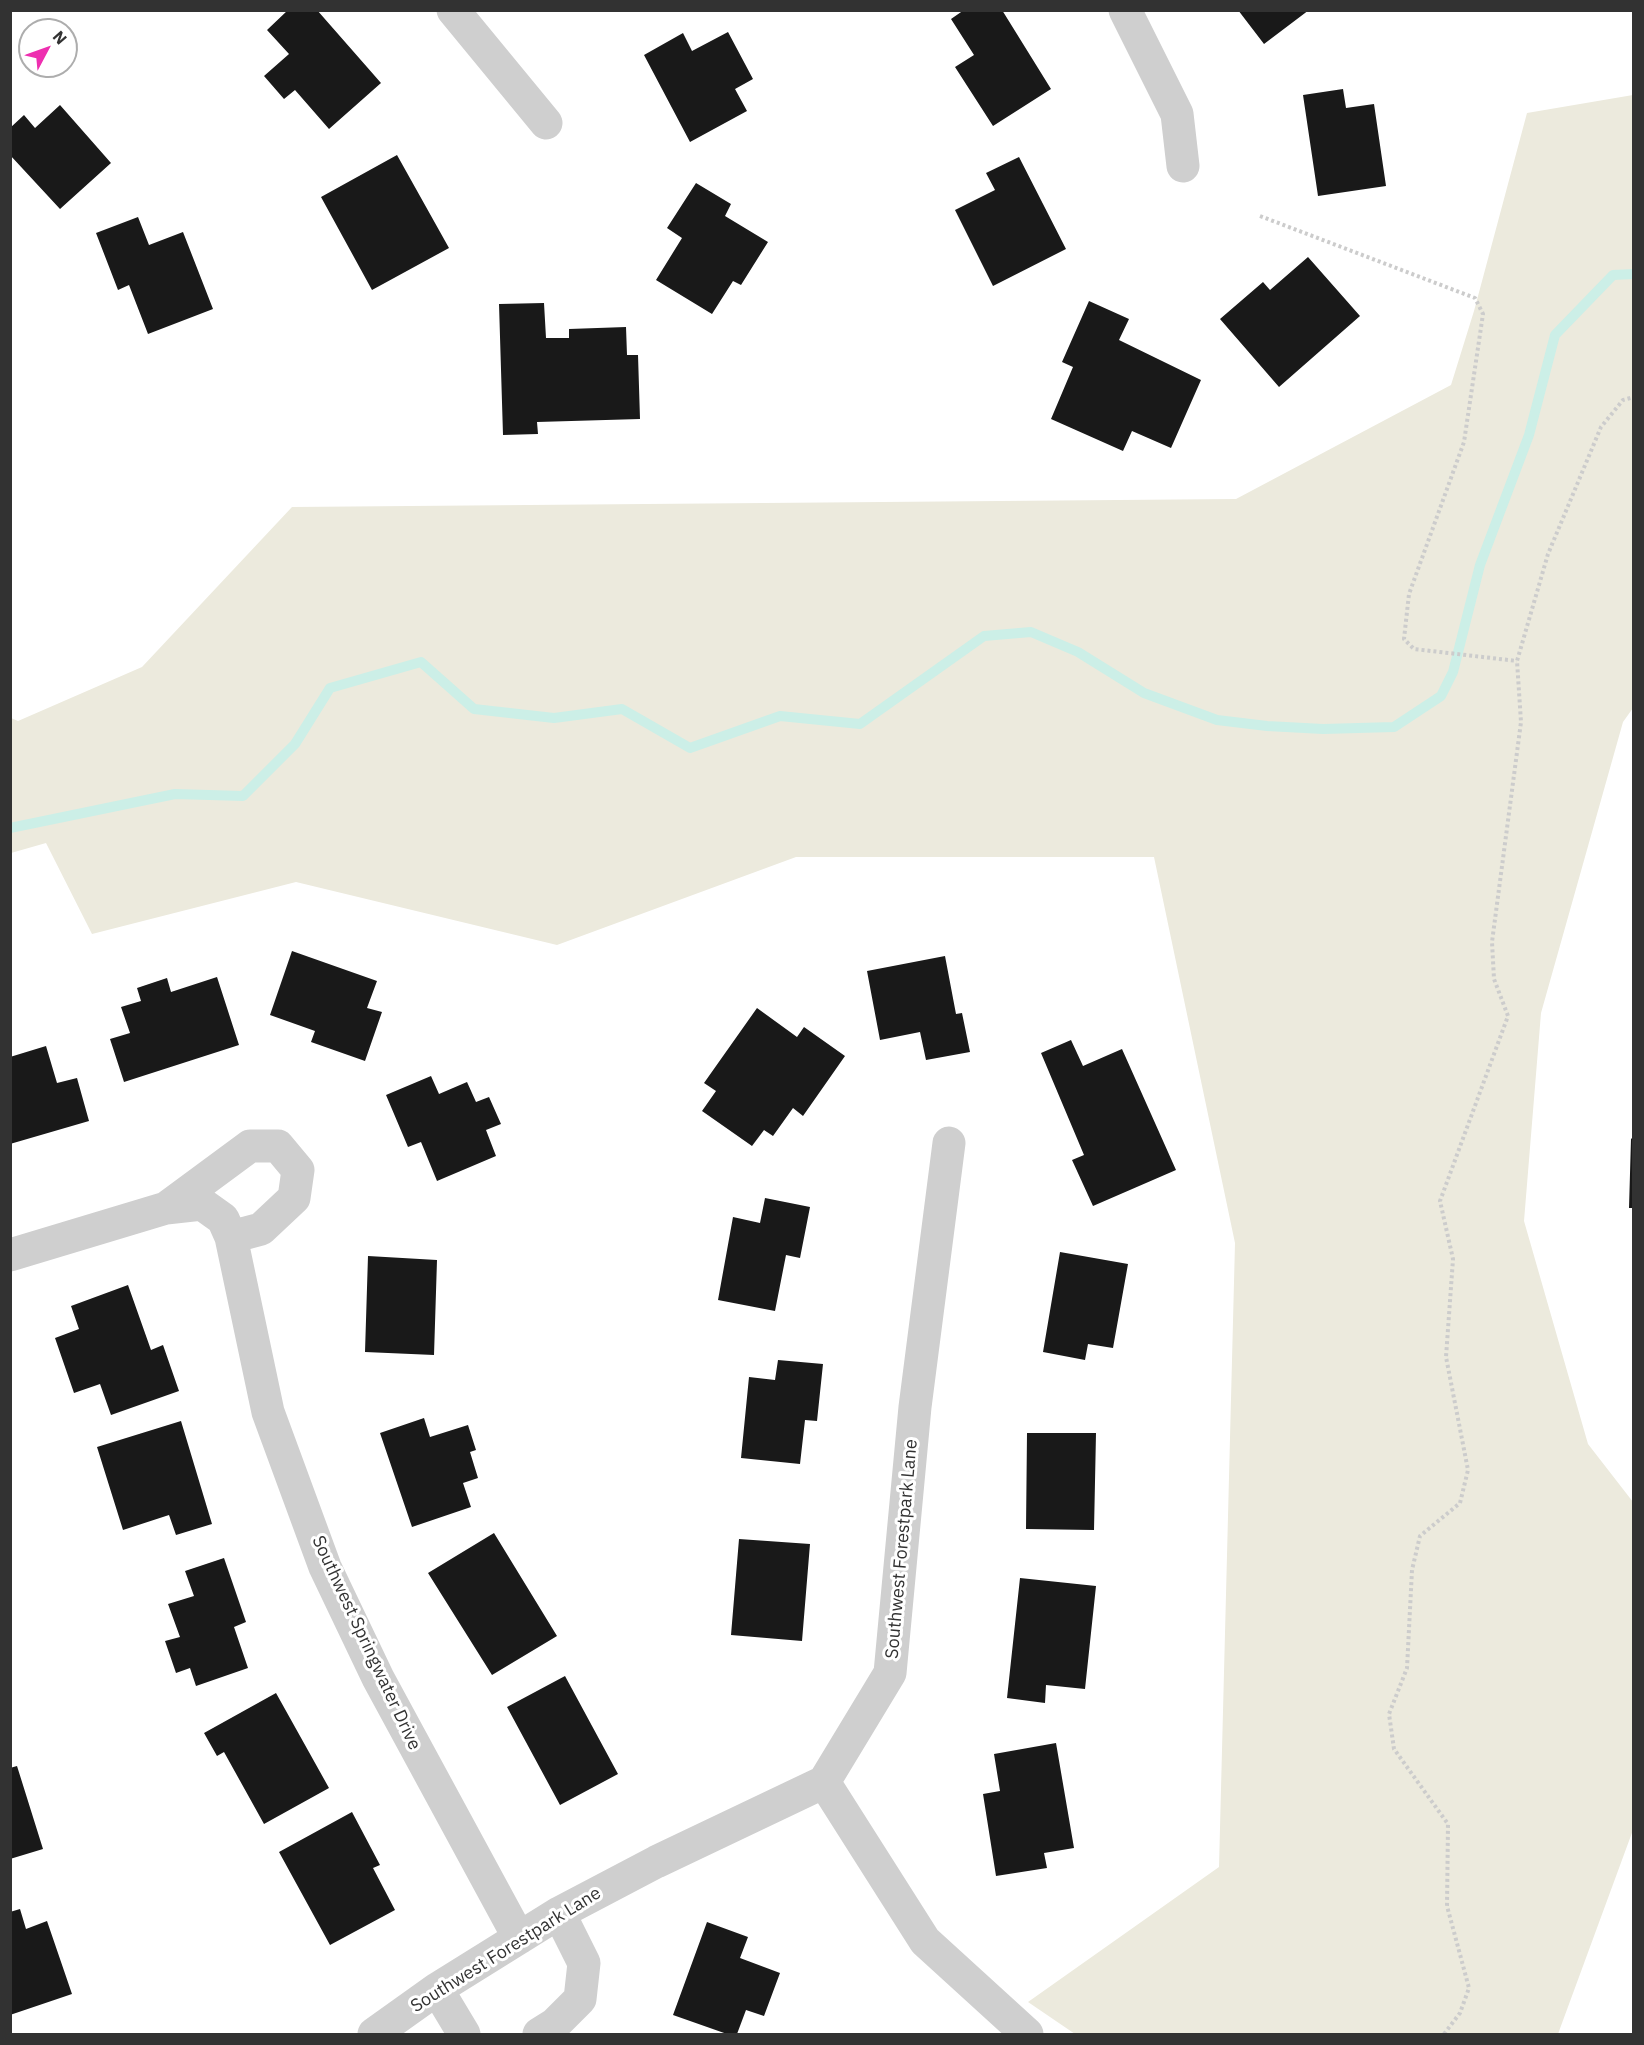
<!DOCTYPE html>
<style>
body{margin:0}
#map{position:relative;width:1644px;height:2045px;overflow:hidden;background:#fff;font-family:"IBM Plex Sans",sans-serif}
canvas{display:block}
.frame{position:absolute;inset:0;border:12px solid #323232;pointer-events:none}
.north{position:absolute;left:18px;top:18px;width:60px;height:60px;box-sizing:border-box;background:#fff;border:2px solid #adadad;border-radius:50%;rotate:49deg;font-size:16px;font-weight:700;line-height:24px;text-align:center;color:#323232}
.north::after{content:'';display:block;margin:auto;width:21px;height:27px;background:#ee2fb0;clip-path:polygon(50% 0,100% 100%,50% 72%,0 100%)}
</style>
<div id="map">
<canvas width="1644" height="2045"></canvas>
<div class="frame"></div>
<div class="north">N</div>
</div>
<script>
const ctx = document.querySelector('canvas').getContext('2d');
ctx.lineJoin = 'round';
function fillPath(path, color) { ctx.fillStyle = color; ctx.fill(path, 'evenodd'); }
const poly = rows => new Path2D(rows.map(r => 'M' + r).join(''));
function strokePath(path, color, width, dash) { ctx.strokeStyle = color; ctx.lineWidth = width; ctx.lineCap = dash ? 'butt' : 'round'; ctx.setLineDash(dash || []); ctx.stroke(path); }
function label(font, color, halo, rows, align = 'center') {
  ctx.font = font + ' "IBM Plex Sans",sans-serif'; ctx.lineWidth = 6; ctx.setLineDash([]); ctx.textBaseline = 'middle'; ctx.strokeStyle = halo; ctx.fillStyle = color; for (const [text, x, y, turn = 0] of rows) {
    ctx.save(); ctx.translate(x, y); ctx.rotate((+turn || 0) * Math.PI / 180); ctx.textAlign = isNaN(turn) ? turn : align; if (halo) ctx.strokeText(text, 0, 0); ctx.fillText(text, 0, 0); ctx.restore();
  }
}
fillPath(poly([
 [1633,95,1633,708,1623,722,1541,1013,1524,1221,1588,1444,1633,1502,1633,1830,1558,2034,1075,2034,1028,2002,1219,1867,1235,1243,1154,857,796,857,557,945,296,882,92,934,46,843,11,853,11,718,18,721,142,667,292,507,1236,499,1451,385,1474,311,1527,113]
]), '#eceadd');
strokePath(poly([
 [10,828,175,794,243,796,295,744,330,688,421,662,474,709,554,718,622,709,690,748,780,716,860,724,984,636,1031,632,1078,652,1144,693,1217,720,1267,726,1323,729,1394,727,1441,696,1453,672,1480,565,1529,435,1555,335,1613,275,1634,274]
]), '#ccefe7', 10);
fillPath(poly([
 [288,10,317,10,381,83,329,129,295,90,284,99,264,76,289,54,267,30],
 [964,10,1002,10,1051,89,993,126,955,67,974,55,951,19],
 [1238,10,1309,10,1264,44],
 [728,32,753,79,735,89,747,111,690,142,644,55,683,33,692,51],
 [1343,89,1346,108,1374,104,1386,186,1318,196,1303,95],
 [60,105,111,163,60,209,10,155,10,128,24,115,35,128],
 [397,155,449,248,372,290,321,197],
 [1019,157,1066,249,993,286,955,210,995,190,986,173],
 [696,183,731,204,725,216,768,242,741,285,733,281,712,314,656,280,682,238,667,228],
 [138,217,149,245,183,232,213,309,148,334,129,285,118,290,96,233],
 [1308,257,1360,316,1279,387,1220,319,1263,282,1270,290],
 [1089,301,1129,319,1119,340,1201,380,1171,448,1132,431,1123,451,1051,419,1073,367,1062,362],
 [544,303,546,338,569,338,569,329,626,327,627,355,638,355,640,419,537,422,538,434,503,435,499,304],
 [292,951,377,981,367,1008,382,1012,365,1061,311,1042,315,1031,270,1015],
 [945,956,956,1014,962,1013,970,1052,926,1060,920,1032,880,1040,867,971],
 [217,977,239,1045,124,1082,110,1039,130,1033,121,1007,141,1001,137,988,167,978,171,992],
 [757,1008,797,1037,804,1027,845,1056,803,1116,793,1108,773,1136,764,1130,752,1146,702,1111,716,1091,704,1083],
 [1071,1040,1083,1066,1122,1049,1176,1170,1093,1206,1072,1160,1084,1155,1041,1053],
 [46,1046,57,1083,77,1078,89,1121,10,1144,10,1057],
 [431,1076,439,1094,467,1082,476,1102,489,1097,501,1124,486,1130,496,1156,437,1181,421,1142,408,1147,386,1095],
 [1634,1136,1634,1208,1629,1208,1631,1139],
 [765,1198,810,1207,800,1258,786,1255,775,1311,718,1300,733,1217,760,1223],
 [1060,1252,1128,1264,1113,1348,1088,1344,1085,1360,1043,1352],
 [368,1256,437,1260,434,1355,365,1352],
 [128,1285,151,1350,163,1345,179,1391,111,1415,100,1384,74,1393,55,1338,79,1329,71,1306],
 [778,1360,823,1364,817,1421,805,1420,800,1464,741,1458,749,1377,775,1380],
 [424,1418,430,1437,468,1425,476,1450,470,1452,478,1478,463,1483,471,1507,412,1527,380,1433],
 [181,1421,212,1524,176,1535,169,1515,123,1530,97,1447],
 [1027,1433,1096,1433,1094,1530,1026,1529],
 [494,1533,557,1636,492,1675,428,1573],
 [739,1539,810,1544,802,1641,731,1635],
 [224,1558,246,1622,234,1627,248,1668,196,1686,190,1668,176,1673,165,1641,180,1637,168,1604,194,1596,185,1571],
 [1020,1578,1096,1586,1085,1689,1046,1685,1045,1703,1007,1698],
 [565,1676,618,1774,560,1805,507,1707],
 [276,1693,329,1788,264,1824,224,1752,217,1756,204,1733],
 [1056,1743,1074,1848,1044,1853,1047,1868,996,1876,983,1794,1000,1791,994,1754],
 [17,1766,43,1849,10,1859,10,1768],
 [352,1812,380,1865,373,1868,395,1910,330,1945,279,1852],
 [20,1909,26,1929,47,1921,72,1994,10,2015,10,1912],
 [707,1922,748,1937,740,1958,780,1973,764,2016,746,2010,737,2034,727,2034,673,2015]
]), '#191919');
strokePath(poly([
 [1260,216,1475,298,1483,314,1464,442,1409,594,1404,639,1414,649,1517,661],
 [1444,2034,1460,2013,1469,1988,1447,1906,1448,1824,1394,1749,1389,1714,1407,1668,1412,1570,1420,1536,1460,1503,1468,1470,1446,1357,1453,1259,1440,1201,1508,1016,1494,979,1492,942,1521,722,1517,661,1548,554,1601,427,1623,400,1634,397]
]), '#ccc', 4, [3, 3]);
strokePath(poly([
 [453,10,546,123],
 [1125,10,1177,114,1183,166],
 [166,1208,202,1204,223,1219,231,1237,268,1412,325,1567,378,1678,519,1938],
 [10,1255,166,1208,250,1146,278,1146,298,1170,294,1198,261,1229,231,1237],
 [824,1782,925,1941,1027,2034],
 [437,1989,464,2034],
 [374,2034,437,1989,559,1913,656,1862,824,1782,890,1673,915,1407,949,1143],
 [539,2034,555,2024,580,1999,584,1963,559,1913]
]), '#cfcfcf', 33);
label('18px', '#323232', '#fff', [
 ["Southwest Forestpark Lane",902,1549,-85],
 ["Southwest Springwater Drive",366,1643,65],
 ["Southwest Forestpark Lane",506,1950,-32]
]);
</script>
